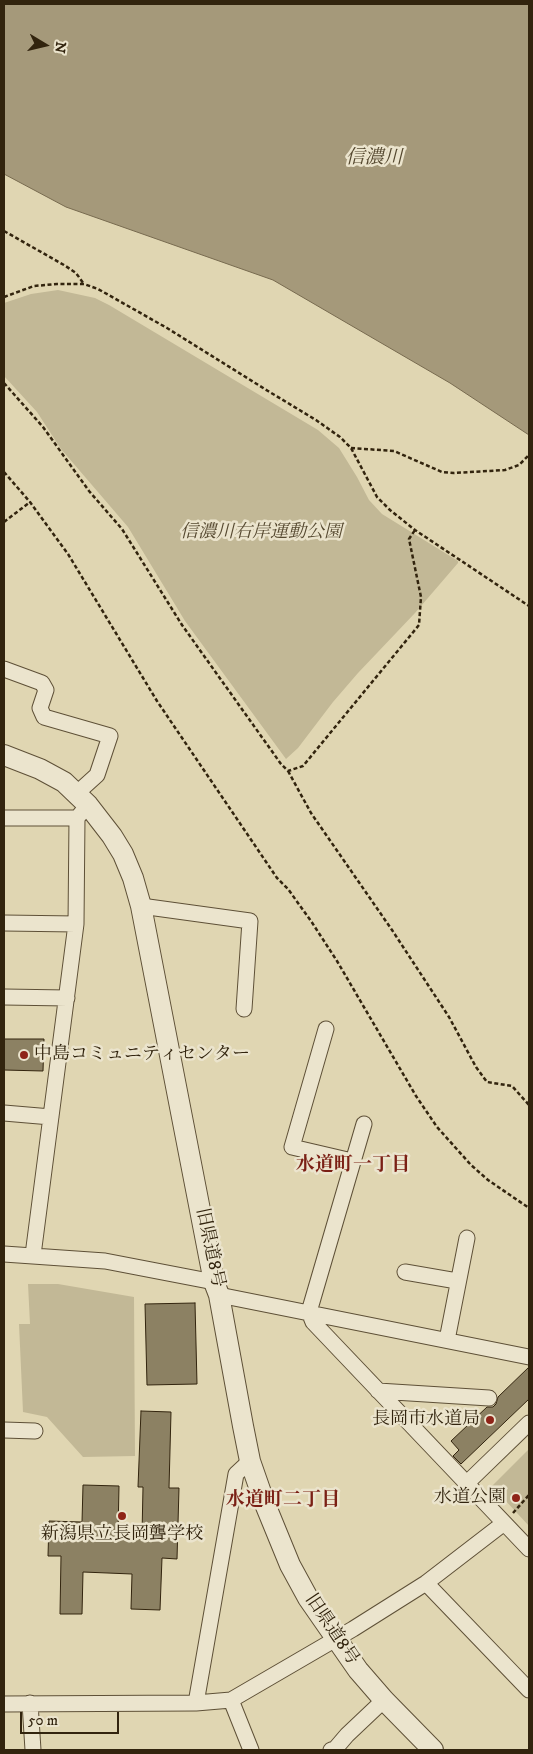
<!DOCTYPE html>
<meta charset="utf-8">
<style>
body{margin:0}
#map{position:relative;width:533px;height:1754px;overflow:hidden;background:#e0d6b2;font-family:"IM FELL DW Pica",serif}
canvas{display:block}
.frame{position:absolute;inset:0;border:5px solid #32240e;pointer-events:none}
.north{position:absolute;left:20px;top:20px;width:50px;height:50px;-webkit-text-stroke:4px #ebe4cd;paint-order:stroke;rotate:99deg;font-size:14px;font-weight:700;line-height:20px;text-align:center;color:#32240e}
.north::after{content:'';display:block;margin:auto;width:18px;height:22px;background:#32240e;clip-path:polygon(50% 0,100% 100%,50% 72%,0 100%)}
.scale{position:absolute;left:20px;top:1712px;width:99px;height:22px;box-sizing:border-box;border:2px solid #32240e;border-top:0;padding-left:6px;font-size:15px;line-height:18px;white-space:nowrap;color:#32240e;-webkit-text-stroke:4px #ebe4cd;paint-order:stroke}
</style>
<div id="map">
<canvas width="533" height="1754"></canvas>
<div class="frame"></div>
<div class="north">N</div>
<div class="scale">50 m</div>
</div>
<script>
const ctx = document.querySelector('canvas').getContext('2d');
ctx.lineJoin = 'round';
function fillPath(path, color) { ctx.fillStyle = color; ctx.fill(path, 'evenodd'); }
const poly = rows => new Path2D(rows.map(r => 'M' + r).join(''));
function strokePath(path, color, width, dash) { ctx.strokeStyle = color; ctx.lineWidth = width; ctx.lineCap = dash ? 'butt' : 'round'; ctx.setLineDash(dash || []); ctx.stroke(path); }
function label(font, color, halo, rows, align = 'center') {
  ctx.font = font + ' "IM FELL DW Pica","Noto Serif JP",serif'; ctx.lineWidth = 5; ctx.setLineDash([]); ctx.textBaseline = 'middle'; ctx.strokeStyle = halo; ctx.fillStyle = color; for (const [text, x, y, turn = 0] of rows) {
    ctx.save(); ctx.translate(x, y); ctx.rotate((+turn || 0) * Math.PI / 180); ctx.textAlign = isNaN(turn) ? turn : align; if (halo) ctx.strokeText(text, 0, 0); ctx.fillText(text, 0, 0); ctx.restore();
  }
}
fillPath(poly([
 [58,290,95,298,109,305,318,430,339,448,357,477,369,500,382,514,458,561,458,563,415,613,358,673,333,702,298,748,286,759,185,621,128,527,61,449,37,412,4,376,4,303,31,294],
 [28,1284,58,1284,134,1297,135,1456,83,1457,47,1417,23,1412,19,1324,30,1324],
 [529,1449,529,1526,492,1486]
]), '#c2b896');
const water = poly([
 [4,4,529,4,529,435,450,383,273,280,66,207,4,174,4,4]
]);
fillPath(water, '#a5997a');
strokePath(water, '#776a4f', 1);
const building = poly([
 [4,1039,44,1039,43,1071,4,1070,4,1039],
 [195,1303,197,1384,147,1385,145,1304,195,1303],
 [529,1367,529,1399,461,1464,453,1456,459,1450,451,1441,487,1407,493,1407,496,1404,498,1397,529,1367],
 [141,1411,171,1412,169,1488,179,1488,177,1559,162,1558,160,1610,131,1609,132,1574,83,1572,82,1614,60,1614,61,1556,48,1556,49,1521,82,1522,83,1485,119,1486,118,1534,142,1535,143,1487,138,1487,141,1411]
]);
fillPath(building, '#8c8163');
strokePath(building, '#32240e', 1);
const minor = poly([
 [4,669,42,683,46,690,40,708,44,717,110,736,97,775,76,794],
 [4,818,77,818],
 [141,906,250,921,244,1009],
 [4,923,76,924],
 [4,997,67,998],
 [326,1029,292,1147,352,1161],
 [4,1113,51,1117],
 [364,1124,309,1312,313,1322,529,1549],
 [4,1254,105,1261,214,1282],
 [33,1255,76,924,77,818,88,805],
 [405,1272,457,1281],
 [219,1295,529,1357],
 [447,1340,467,1238],
 [378,1391,489,1398],
 [4,1430,35,1431],
 [466,1484,529,1423],
 [426,1583,529,1690],
 [231,1700,251,1750],
 [30,1703,33,1750],
 [196,1703,236,1474,250,1461],
 [4,1704,196,1703,231,1700,353,1629,426,1583,504,1523],
 [331,1750,335,1749,347,1735,384,1700]
]);
const tertiary = poly([
 [4,755,40,769,64,782,88,805,112,836,123,854,133,878,141,906,214,1282,219,1295,243,1426,250,1461,265,1504,290,1565,308,1598,358,1670,384,1700,433,1750]
]);
strokePath(minor, '#5e5037', 17);
strokePath(tertiary, '#5e5037', 22);
strokePath(poly([
 [4,231,64,265,76,273,84,284],
 [4,297,34,286,57,284,84,284,98,289,167,328,268,391,316,420,340,437,351,448,377,497,390,510,415,530,529,606],
 [4,383,43,427,89,491,122,529,182,625,281,764,288,771,303,766,419,625,421,597,409,539,415,530],
 [351,448,394,451,442,472,454,473,505,470,519,465,529,455],
 [4,472,30,502,68,554,157,701,277,878,288,889,311,921,337,961,416,1096,437,1127,471,1165,488,1180,529,1208],
 [4,522,30,502],
 [288,771,311,813,392,930,449,1017,476,1067,487,1082,512,1086,529,1105],
 [513,1513,529,1495]
]), '#32240e', 2.5, [4, 2.5]);
strokePath(minor, '#ebe4cd', 15);
strokePath(tertiary, '#ebe4cd', 20);
for (const [x, y, r, color] of [
 [24,1055,5,"#8f2418"],
 [490,1420,5,"#8f2418"],
 [516,1498,5,"#8f2418"],
 [122,1516,5,"#8f2418"]
]) { const dot = new Path2D(); dot.arc(x, y, r, 0, 2 * Math.PI); ctx.fillStyle = color; ctx.fill(dot); strokePath(dot, '#ebe4cd', 2); }
label('italic 18px', '#564930', '#ebe4cd', [
 ["信濃川右岸運動公園",261,533]
]);
label('18px', '#32240e', '#ebe4cd', [
 ["中島コミュニティセンター",34,1055,"left"],
 ["長岡市水道局",480,1420],
 ["水道公園",506,1498],
 ["新潟県立長岡聾学校",122,1535,"center"]
], 'right');
label('18px', '#32240e', '#ebe4cd', [
 ["旧県道8号",209,1248,78],
 ["旧県道8号",331,1630,56]
]);
label('italic 19px', '#54472e', '#ebe4cd', [
 ["信濃川",374,159]
]);
label('bold 19px', '#7a1f14', '#ebe4cd', [
 ["水道町一丁目",353,1166],
 ["水道町二丁目",283,1501]
]);
</script>
